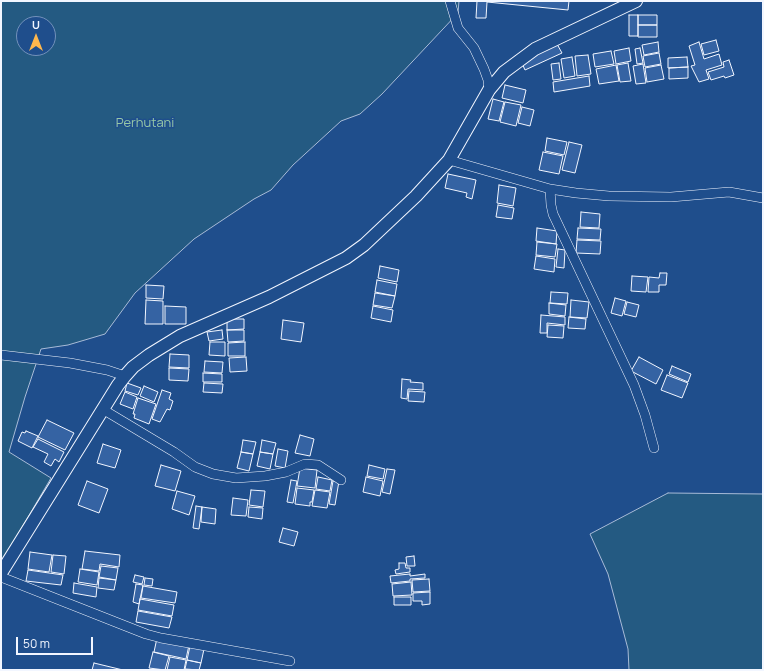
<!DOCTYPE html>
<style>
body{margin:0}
#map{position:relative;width:764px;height:671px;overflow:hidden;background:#1f4e8c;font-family:Manrope,sans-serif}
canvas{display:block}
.frame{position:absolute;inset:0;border:2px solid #f2f6ff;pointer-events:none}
.north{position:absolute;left:16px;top:16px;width:40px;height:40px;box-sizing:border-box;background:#1f4e8c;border:1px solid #7391ba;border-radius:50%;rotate:0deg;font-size:11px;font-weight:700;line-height:16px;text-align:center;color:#f2f6ff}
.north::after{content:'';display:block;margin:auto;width:14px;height:18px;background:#ffb74d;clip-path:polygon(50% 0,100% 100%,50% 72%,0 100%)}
.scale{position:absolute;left:16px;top:637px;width:77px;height:18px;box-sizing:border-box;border:2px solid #f2f6ff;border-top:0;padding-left:5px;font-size:12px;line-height:14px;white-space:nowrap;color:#f2f6ff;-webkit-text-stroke:3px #1f4e8c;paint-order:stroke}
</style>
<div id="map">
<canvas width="764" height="671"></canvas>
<div class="frame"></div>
<div class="north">U</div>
<div class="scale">50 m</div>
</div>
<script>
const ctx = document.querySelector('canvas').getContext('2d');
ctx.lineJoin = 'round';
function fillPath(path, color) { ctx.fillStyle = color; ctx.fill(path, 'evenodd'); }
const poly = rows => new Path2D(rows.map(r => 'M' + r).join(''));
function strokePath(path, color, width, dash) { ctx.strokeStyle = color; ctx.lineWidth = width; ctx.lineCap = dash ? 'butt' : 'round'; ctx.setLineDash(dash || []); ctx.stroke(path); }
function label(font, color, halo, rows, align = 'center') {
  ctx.font = font + ' Manrope,sans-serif'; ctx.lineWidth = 3; ctx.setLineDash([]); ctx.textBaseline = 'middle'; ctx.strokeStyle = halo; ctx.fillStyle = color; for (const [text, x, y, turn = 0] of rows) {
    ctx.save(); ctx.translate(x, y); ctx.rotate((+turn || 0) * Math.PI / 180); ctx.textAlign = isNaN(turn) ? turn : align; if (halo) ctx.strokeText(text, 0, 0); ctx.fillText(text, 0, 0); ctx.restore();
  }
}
const green = poly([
 [1,1,459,1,458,13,382,94,360,114,341,121,293,165,271,190,254,199,194,239,135,293,105,334,68,345,41,349,25,397,9,452,51,478,1,563,1,1],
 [24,24,48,24,48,48,24,48,24,24],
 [668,493,763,494,763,670,629,670,628,649,608,574,590,534,668,493]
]);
fillPath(green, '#245a82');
strokePath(green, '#a8bbd7', 1);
const building = poly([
 [477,1,569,1,568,10,487,2,486,18,476,18,477,1],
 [629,15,638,15,638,36,629,36,629,15],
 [638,15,657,15,657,25,638,25,638,15],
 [638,25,657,25,657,37,638,37,638,25],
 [716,40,719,51,704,55,701,44,716,40],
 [658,42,659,52,644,55,642,45,658,42],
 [699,42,704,59,719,54,722,65,706,70,709,79,699,82,691,66,695,65,689,46,699,42],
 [557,44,562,53,525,70,521,61,557,44],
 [629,48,631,61,616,64,614,51,629,48],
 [640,48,643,63,637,64,635,49,640,48],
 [611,51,614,64,595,67,593,54,611,51],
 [659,53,661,64,645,67,643,56,659,53],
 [588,55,591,74,577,76,575,56,588,55],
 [572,57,575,76,564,78,561,59,572,57],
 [687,57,688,67,668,68,668,58,687,57],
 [729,60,734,75,725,78,724,76,711,80,708,72,724,67,723,62,729,60],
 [559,63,561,79,553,80,551,64,559,63],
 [628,63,631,81,620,82,617,65,628,63],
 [643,64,646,83,636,84,633,66,643,64],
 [616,65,619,81,599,84,596,69,616,65],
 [661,65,664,79,647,82,645,68,661,65],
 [688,67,688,78,669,79,669,68,688,67],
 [589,76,590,86,554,92,553,82,589,76],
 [505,85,526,90,523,103,502,98,505,85],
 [493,99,504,102,499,121,488,119,493,99],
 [505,102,521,105,516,126,500,122,505,102],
 [522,107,534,110,530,126,518,123,522,107],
 [547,138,567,142,564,155,545,151,547,138],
 [569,142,582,145,575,173,562,170,569,142],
 [543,152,563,156,559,174,539,170,543,152],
 [448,174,476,180,472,199,466,197,467,193,445,188,448,174],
 [499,185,516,188,513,206,497,203,499,185],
 [498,205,514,208,512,219,496,217,498,205],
 [581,212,600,214,599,228,580,227,581,212],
 [537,228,557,231,556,244,536,241,537,228],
 [578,228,601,229,600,240,577,239,578,228],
 [577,240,601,241,600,254,576,253,577,240],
 [537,242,557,244,555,257,536,255,537,242],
 [558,249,565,250,564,268,556,267,558,249],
 [536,256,555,259,554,272,534,269,536,256],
 [380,266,399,270,397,282,378,278,380,266],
 [660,273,667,273,666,285,659,285,659,292,648,292,649,277,659,278,660,273],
 [632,276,648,277,646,292,631,291,632,276],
 [377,280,397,284,395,296,375,292,377,280],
 [146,285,164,286,163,299,146,298,146,285],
 [551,292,568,293,567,304,550,303,551,292],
 [375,293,395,296,392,308,373,305,375,293],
 [615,298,626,301,622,316,611,313,615,298],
 [146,300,163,301,163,324,145,324,146,300],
 [571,300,589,302,587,318,570,317,571,300],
 [627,302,639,305,636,317,624,314,627,302],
 [549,303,566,305,565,316,549,314,549,303],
 [165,306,186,307,186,324,165,324,165,306],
 [373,306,393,310,391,322,371,318,373,306],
 [541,315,565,317,565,325,547,323,547,333,540,333,541,315],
 [569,317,586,319,585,329,568,328,569,317],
 [227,319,244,319,244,329,227,330,227,319],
 [283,320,304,323,301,342,281,339,283,320],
 [548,325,564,326,563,338,547,337,548,325],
 [222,330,223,339,209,341,207,332,222,330],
 [227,330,244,330,244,341,228,342,227,330],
 [210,342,225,342,225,356,209,355,210,342],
 [245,342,245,356,228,356,228,343,245,342],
 [170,354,189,355,189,368,169,367,170,354],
 [246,357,247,371,230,372,229,358,246,357],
 [639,357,663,370,656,384,631,371,639,357],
 [205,361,223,362,222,373,204,372,205,361],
 [672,366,691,374,688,382,669,374,672,366],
 [169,368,189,369,188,381,169,380,169,368],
 [203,373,222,374,222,382,203,382,203,373],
 [667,375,688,383,682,398,661,390,667,375],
 [402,379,411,380,410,382,423,383,423,390,408,389,407,399,401,398,402,379],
 [127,383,141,388,138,395,125,391,127,383],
 [204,383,223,384,222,393,203,392,204,383],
 [144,386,158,392,154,402,140,396,144,386],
 [162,390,171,393,169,399,173,401,170,410,167,409,160,422,152,419,162,390],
 [409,391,425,392,424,402,408,401,409,391],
 [125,392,137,397,133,409,120,404,125,392],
 [138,398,156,404,149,424,134,418,135,414,133,414,138,398],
 [47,420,74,433,65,450,38,437,47,420],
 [26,431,38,436,32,448,18,441,22,432,25,433,26,431],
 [300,435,314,439,310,456,295,453,300,435],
 [38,439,64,452,59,462,55,459,51,466,44,462,48,454,33,447,38,439],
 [243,440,256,442,253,454,241,452,243,440],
 [262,440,276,443,273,454,260,452,262,440],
 [103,444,121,450,115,468,97,463,103,444],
 [278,449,288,451,285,468,275,466,278,449],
 [241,452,253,454,249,471,237,468,241,452],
 [260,452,273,454,270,469,257,466,260,452],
 [161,465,181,471,175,491,155,486,161,465],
 [369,465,385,469,383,479,367,476,369,465],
 [300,468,317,470,315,488,297,486,300,468],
 [387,469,395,470,390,494,382,492,387,469],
 [318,477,332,480,330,491,316,489,318,477],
 [366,477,383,481,380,496,363,492,366,477],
 [291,480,297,481,293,503,287,502,291,480],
 [87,481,108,489,99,513,78,505,87,481],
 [333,481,339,481,335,505,329,504,333,481],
 [297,488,314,490,312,502,310,502,310,506,295,504,297,488],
 [251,490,265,491,263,507,249,505,251,490],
 [315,490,330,492,327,508,312,506,315,490],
 [177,491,195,496,189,515,172,509,177,491],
 [233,498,248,500,246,516,231,515,233,498],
 [196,506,202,507,199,529,193,528,196,506],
 [202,507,216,509,215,524,201,522,202,507],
 [249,507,263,508,262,519,248,517,249,507],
 [283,528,298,532,294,546,279,542,283,528],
 [85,551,120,555,119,567,100,564,99,571,82,569,85,551],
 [30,552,52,555,49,572,28,569,30,552],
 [53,555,66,556,64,574,51,572,53,555],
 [414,556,415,566,407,566,406,557,414,556],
 [399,563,405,563,406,568,410,568,410,572,396,574,395,570,399,569,399,563],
 [101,566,118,568,116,580,99,577,101,566],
 [80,569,99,572,97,585,78,582,80,569],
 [28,570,63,575,61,585,26,581,28,570],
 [410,574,410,576,425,574,425,578,410,579,410,581,391,583,390,576,410,574],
 [135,575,144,577,142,584,133,582,135,575],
 [99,578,116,580,114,590,98,588,99,578],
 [145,578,153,579,152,586,144,585,145,578],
 [429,579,430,591,413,592,412,580,429,579],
 [411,582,412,595,393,596,392,584,411,582],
 [74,583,97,587,96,597,73,593,74,583],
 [136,584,143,585,139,604,133,602,136,584],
 [143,586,177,592,175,603,141,598,143,586],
 [430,592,430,604,422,605,422,601,413,601,413,593,430,592],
 [394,597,411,597,411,605,394,605,394,597],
 [140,599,174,605,172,616,138,610,140,599],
 [138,611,172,617,169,628,136,622,138,611],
 [157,638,189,645,186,659,154,652,157,638],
 [190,646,204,649,201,663,187,660,190,646],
 [153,652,169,656,165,670,149,668,153,652],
 [170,657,186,660,184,670,167,670,170,657],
 [187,660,201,663,199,670,185,669,187,660],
 [94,663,123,670,92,670,94,663]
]);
fillPath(building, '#3563a3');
strokePath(building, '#f2f6ff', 1);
const minor = poly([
 [450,1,458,28,474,48,484,69,488,80,489,90],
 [449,160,550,189,576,193,609,196,671,197,729,192,763,198],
 [550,189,551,205,553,214,634,385,645,415,654,448],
 [1,355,70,363,107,370,125,376],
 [104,410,174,452,195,467,213,474,236,478,265,476,286,472,305,464,318,465,341,480],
 [1,577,146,634,161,638,290,661]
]);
const tertiary = poly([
 [1,573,118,385,125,376,133,367,149,355,180,336,269,297,346,258,364,245,416,196,449,160,489,90,504,72,535,49,636,1]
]);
strokePath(minor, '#f2f6ff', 10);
strokePath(tertiary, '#f2f6ff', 14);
strokePath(minor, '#1f4e8c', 9);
strokePath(tertiary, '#1f4e8c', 12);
label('13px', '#97c8a6', '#1f4e8c', [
 ["Perhutani",145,123]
]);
</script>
